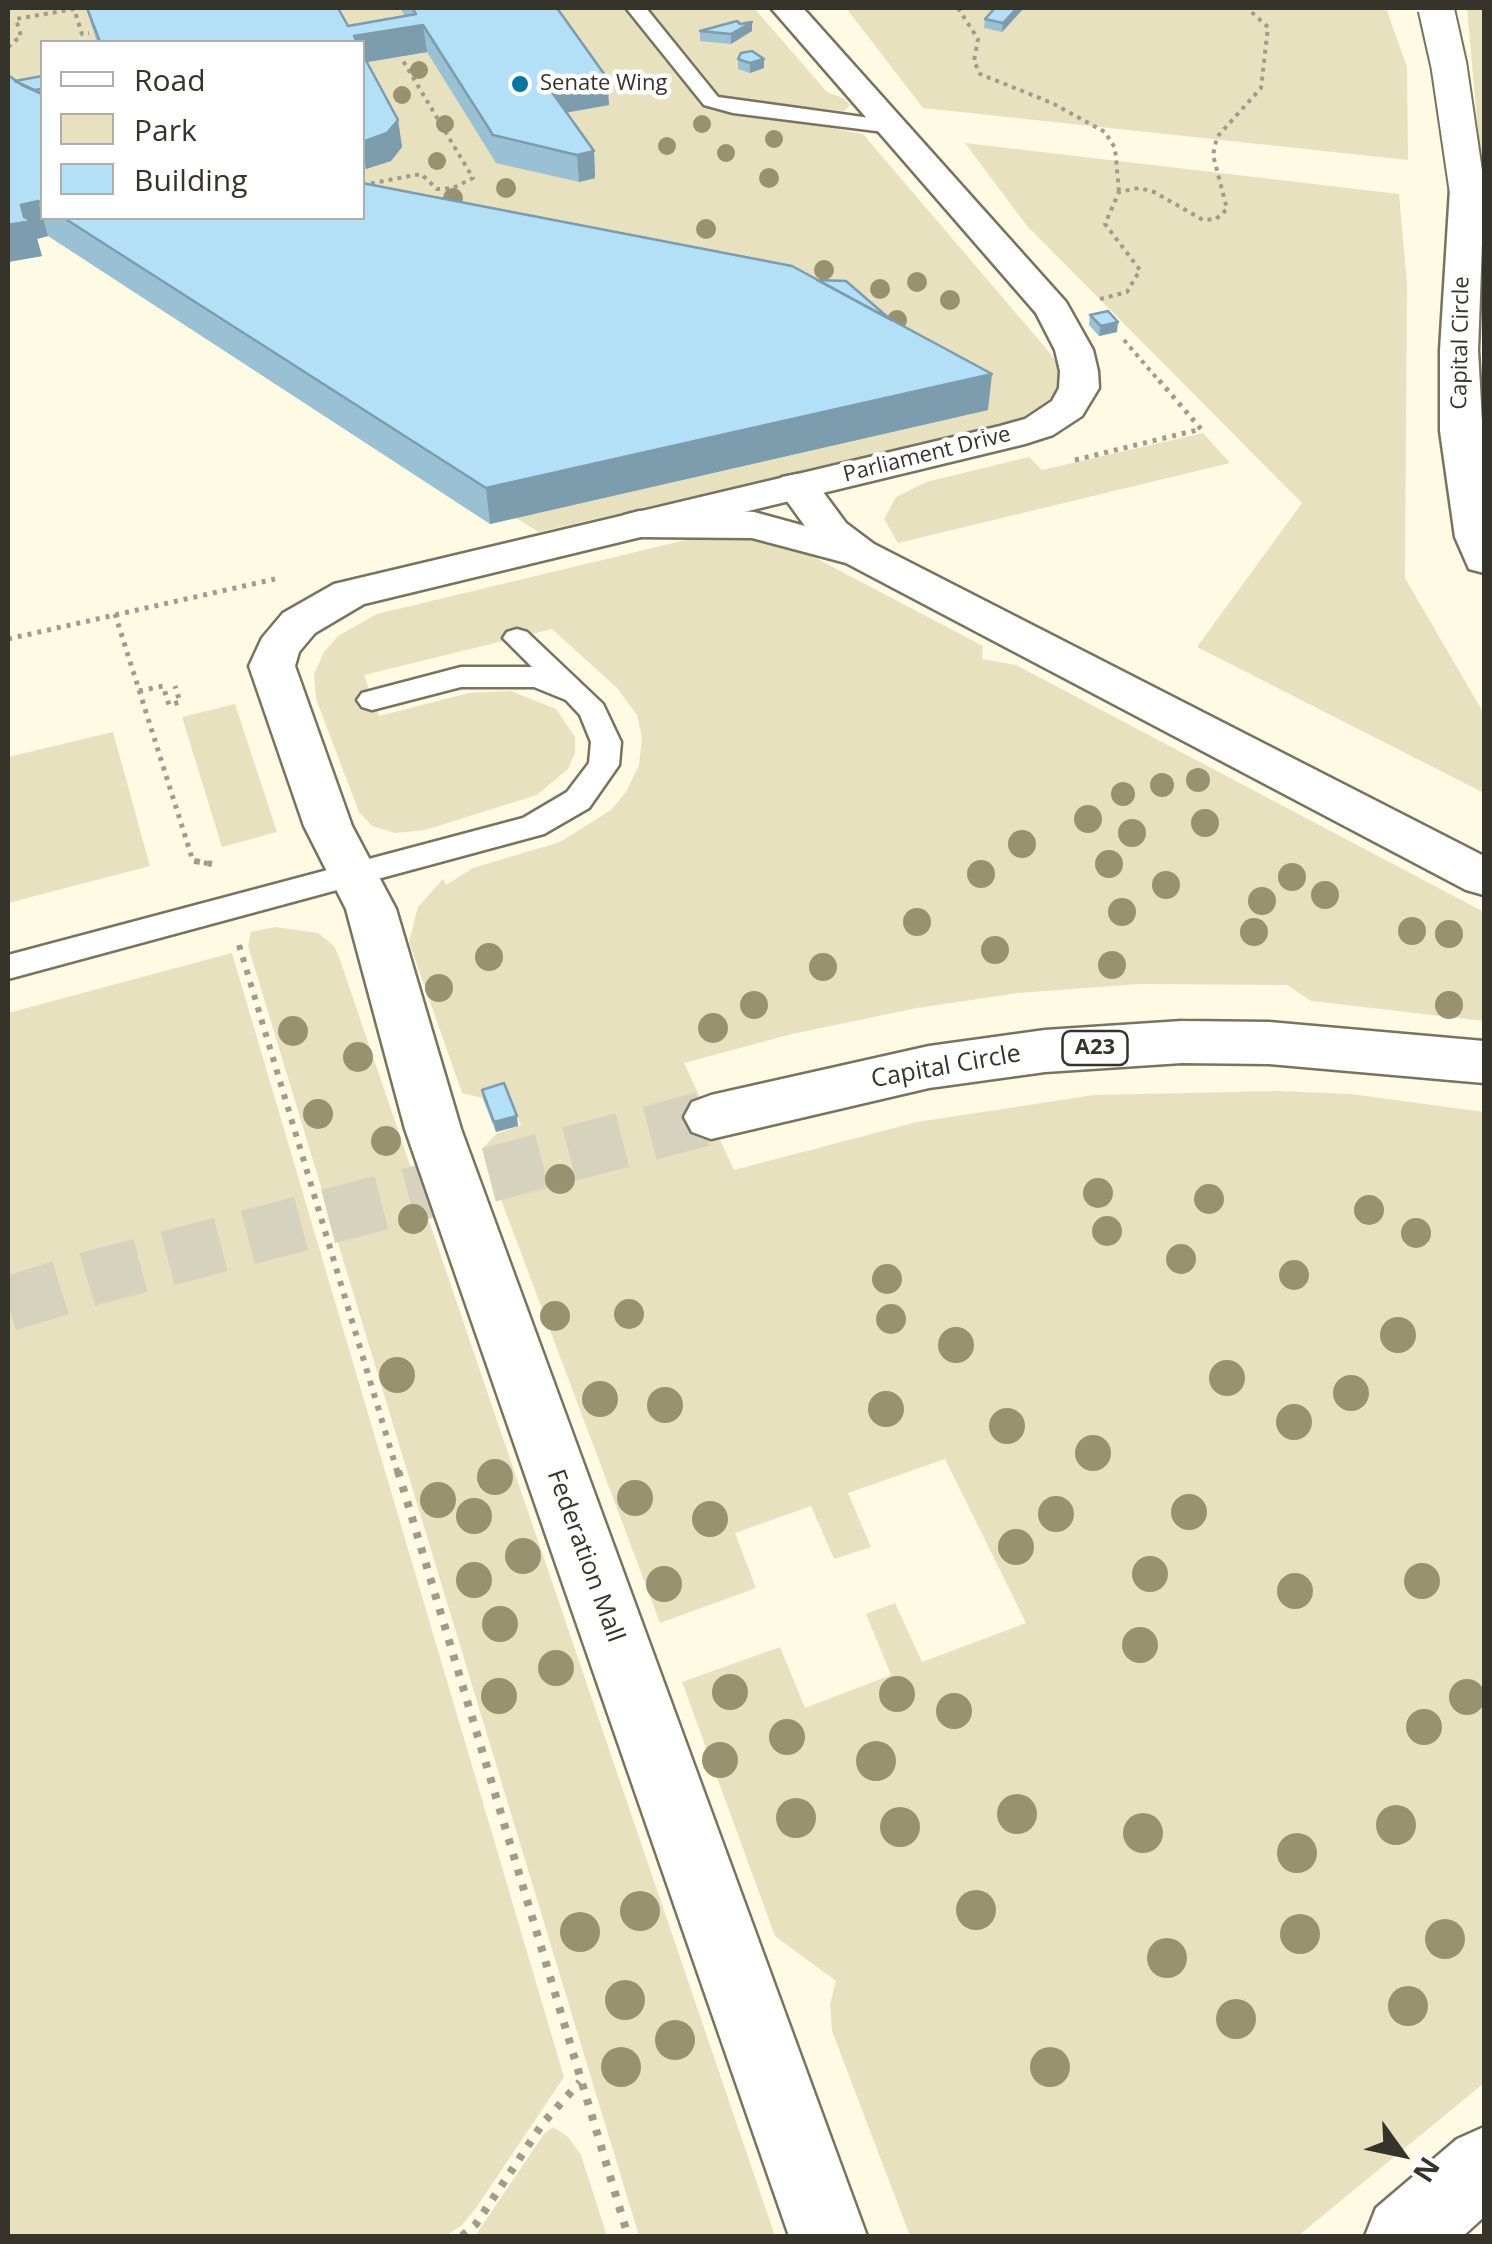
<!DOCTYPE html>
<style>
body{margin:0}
#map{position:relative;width:1492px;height:2244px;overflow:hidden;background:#fffae3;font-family:"Open Sans",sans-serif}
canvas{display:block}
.frame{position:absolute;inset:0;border:10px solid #35332a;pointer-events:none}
.legend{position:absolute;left:40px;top:40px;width:325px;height:180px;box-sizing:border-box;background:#fff;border:2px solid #aeadaa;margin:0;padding:12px 18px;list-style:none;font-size:30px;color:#35332a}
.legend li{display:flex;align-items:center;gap:20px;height:50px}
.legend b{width:50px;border:2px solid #aeadaa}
.north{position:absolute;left:1352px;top:2104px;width:100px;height:100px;-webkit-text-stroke:8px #fff;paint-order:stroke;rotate:123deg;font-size:28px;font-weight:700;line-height:40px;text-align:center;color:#35332a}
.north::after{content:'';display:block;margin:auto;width:35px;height:45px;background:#35332a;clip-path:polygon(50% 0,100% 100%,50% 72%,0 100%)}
</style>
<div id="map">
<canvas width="1492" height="2244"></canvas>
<div class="frame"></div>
<ul class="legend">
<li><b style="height:12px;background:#fff"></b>Road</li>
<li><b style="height:28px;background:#e8e1c0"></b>Park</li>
<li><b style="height:28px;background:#b3dff7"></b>Building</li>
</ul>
<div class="north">N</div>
</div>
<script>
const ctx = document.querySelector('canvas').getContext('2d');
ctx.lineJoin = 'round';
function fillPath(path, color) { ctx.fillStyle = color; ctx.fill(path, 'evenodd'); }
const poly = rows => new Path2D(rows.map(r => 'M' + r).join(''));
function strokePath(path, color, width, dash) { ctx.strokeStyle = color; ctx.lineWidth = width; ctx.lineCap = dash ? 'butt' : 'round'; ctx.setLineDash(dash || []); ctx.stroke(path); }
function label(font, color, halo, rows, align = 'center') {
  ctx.font = font + ' "Open Sans",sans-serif'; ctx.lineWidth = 9; ctx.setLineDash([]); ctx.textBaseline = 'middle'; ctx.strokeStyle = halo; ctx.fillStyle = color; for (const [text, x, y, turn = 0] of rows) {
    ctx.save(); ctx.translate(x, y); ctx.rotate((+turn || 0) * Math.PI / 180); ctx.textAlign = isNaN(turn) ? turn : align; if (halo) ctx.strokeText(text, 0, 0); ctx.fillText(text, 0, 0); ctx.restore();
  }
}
fillPath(poly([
 [8,8,754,8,827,92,843,98,850,105,844,111,796,106,803,116,809,124,863,134,1050,353,1058,365,1061,382,1046,406,1017,421,539,532,48,236,8,244],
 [42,42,362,42,362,218,42,218],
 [846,8,1386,8,1407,67,1408,160,923,108],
 [1467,8,1484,8,1484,198],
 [965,143,1399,194,1407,284,1405,578,1484,714,1484,793,1197,647,1302,503,1027,226],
 [1203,433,1230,463,898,543,884,519,896,497,926,482,1029,457,1042,470],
 [744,536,789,545,808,554,983,646,982,659,1016,665,1484,912,1484,1021,1311,1001,1287,985,1140,984,1019,993,917,1008,792,1034,684,1063,734,1170,917,1122,1094,1095,1278,1091,1351,1094,1484,1112,1484,2083,1298,2236,910,2236,832,2031,830,2004,836,1981,775,1936,682,1682,780,1647,805,1708,891,1675,866,1614,895,1603,922,1662,1026,1623,945,1459,848,1493,871,1547,834,1559,811,1506,735,1533,756,1588,660,1623,482,1149,496,1134,521,1125,508,1091,482,1098,462,1093,409,942,418,907,443,879,446,885,473,868,560,842,611,810,626,792,639,765,642,738,637,715,617,688,552,629,364,675,379,716,469,693,511,691,556,709,575,737,575,753,568,769,537,795,425,830,395,833,372,826,359,812,316,699,314,674,324,652,338,636,377,614,694,538],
 [235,704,277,832,222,847,182,717],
 [113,732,150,866,8,903,8,757],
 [275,927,318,933,334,946,339,957,775,2236,639,2236,248,946,251,932],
 [232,953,564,2077,476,2208,461,2226,445,2236,8,2236,8,1013],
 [553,2127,568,2137,581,2155,607,2236,475,2236,544,2134]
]), '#e8e1c0');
strokePath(poly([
 [8,1304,92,1278,711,1117]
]), '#d7d2be', 55, [55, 28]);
const lane = poly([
 [626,8,646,8,718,97,892,121,903,127,892,133,733,113,704,105,626,8],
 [517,629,527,632,603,704,621,742,619,765,589,808,544,834,8,979,8,955,523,818,567,792,589,763,591,742,580,715,566,700,534,687,461,687,372,710,362,707,357,700,362,693,461,667,532,667,503,638,507,632,517,629]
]);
const street = poly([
 [771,8,803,8,1066,302,1093,350,1098,371,1099,388,1082,416,1053,435,1025,444,364,604,315,633,299,652,295,666,352,826,396,909,461,1129,867,2236,789,2236,405,1129,346,909,304,826,249,666,262,638,283,613,334,584,1000,426,1025,419,1052,401,1059,388,1060,371,1055,350,1036,313,771,8]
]);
const highway = poly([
 [1467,179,1479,182,1484,189,1478,350,1484,458,1484,573,1469,569,1455,537,1440,431,1440,350,1450,189,1455,182,1467,179],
 [797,474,812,477,846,523,874,544,1484,856,1484,895,1466,890,846,563,752,538,639,537,624,533,618,524,624,515,639,511,711,509,754,512,805,526,776,486,782,477,797,474],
 [1182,1021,1269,1022,1484,1041,1484,1083,1269,1064,1182,1063,1045,1072,929,1088,711,1139,692,1132,684,1117,692,1102,711,1095,929,1046,1045,1030,1182,1021],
 [1484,2127,1484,2217,1463,2236,1365,2236,1376,2208,1457,2139,1484,2127]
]);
strokePath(lane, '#77735e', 5);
strokePath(street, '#77735e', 5);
strokePath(highway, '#77735e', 5);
strokePath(poly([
 [958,8,978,39,974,61,980,74,1052,103,1105,132,1115,148,1119,192],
 [8,47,21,36,16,19,74,9,82,34,89,33],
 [362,185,421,174,437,189,453,188,473,178,402,59],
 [1100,299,1127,292,1140,270,1105,224,1119,192,1139,188,1154,192,1203,220,1216,219,1227,209,1213,155,1217,137,1261,88,1268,27,1247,8],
 [1124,340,1160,382]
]), '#9f9c8b', 4, [4, 5]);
strokePath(poly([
 [1075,460,1201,429,1158,379],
 [115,614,193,861,211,864],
 [8,639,275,579],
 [139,691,163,686,169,705,180,702,175,686]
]), '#9f9c8b', 5, [4, 6]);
strokePath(poly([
 [195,861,212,864],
 [239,945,398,1474]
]), '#9f9c8b', 6, [5, 8]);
strokePath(poly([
 [398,1471,628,2236],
 [462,2236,476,2224,543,2123,580,2082]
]), '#9f9c8b', 8, [6, 10]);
fillPath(lane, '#fff');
fillPath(street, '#fff');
fillPath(highway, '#fff');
const highwayBridge = poly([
 [1436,8,1449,66,1467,189]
]);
strokePath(highwayBridge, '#77735e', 39, []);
strokePath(highwayBridge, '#fff', 35);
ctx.fillStyle = '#989270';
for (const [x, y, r] of [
 [419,70,9],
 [402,95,9],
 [445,124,9],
 [702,124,9],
 [774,139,9],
 [667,146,9],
 [726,153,9],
 [437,161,9],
 [769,178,10],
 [506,188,10],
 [453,198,10],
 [706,229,10],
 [824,270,10],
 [917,282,10],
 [880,289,10],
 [950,300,10],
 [897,320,10],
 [1198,780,12],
 [1162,785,12],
 [1123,794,12],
 [1088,819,14],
 [1205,823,14],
 [1132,833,14],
 [1022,844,14],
 [1109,864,14],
 [981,874,14],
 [1292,877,14],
 [1166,885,14],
 [1325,895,14],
 [1262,901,14],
 [1122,912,14],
 [917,922,14],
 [1412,931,14],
 [1254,932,14],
 [1449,934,14],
 [995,950,14],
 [489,957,14],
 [1112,965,14],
 [823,967,14],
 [439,988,14],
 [754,1005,14],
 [1449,1005,14],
 [713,1028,15],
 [293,1031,15],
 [358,1057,15],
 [318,1114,15],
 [386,1141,15],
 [560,1179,15],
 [1098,1193,15],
 [1209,1199,15],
 [1369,1210,15],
 [413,1219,15],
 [1107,1231,15],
 [1416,1233,15],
 [1181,1259,15],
 [1294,1275,15],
 [887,1279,15],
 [629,1314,15],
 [555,1316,15],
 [891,1319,15],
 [1398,1335,18],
 [956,1345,18],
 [397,1375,18],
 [1227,1378,18],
 [1351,1393,18],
 [600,1399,18],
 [665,1405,18],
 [886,1409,18],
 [1294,1422,18],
 [1007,1426,18],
 [1093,1453,18],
 [495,1477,18],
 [635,1498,18],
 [438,1500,18],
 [1189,1512,18],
 [1056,1514,18],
 [474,1516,18],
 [710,1519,18],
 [1016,1547,18],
 [523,1556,18],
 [1150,1574,18],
 [474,1580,18],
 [1422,1581,18],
 [664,1584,18],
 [1295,1591,18],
 [500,1624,18],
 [1140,1645,18],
 [556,1668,18],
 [730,1692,18],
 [897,1694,18],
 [499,1696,18],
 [1467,1697,18],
 [954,1711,18],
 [1424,1727,18],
 [787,1737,18],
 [876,1761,20],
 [720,1760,18],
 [1017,1814,20],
 [796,1818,20],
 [1396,1825,20],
 [900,1827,20],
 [1143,1833,20],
 [1297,1853,20],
 [976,1910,20],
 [640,1911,20],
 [580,1932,20],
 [1300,1934,20],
 [1445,1939,20],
 [1167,1958,20],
 [625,2000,20],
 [1408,2006,20],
 [1236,2019,20],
 [675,2040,20],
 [621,2067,20],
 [1050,2067,20]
]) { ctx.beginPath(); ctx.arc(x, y, r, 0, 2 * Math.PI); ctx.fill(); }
fillPath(poly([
 [86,8,338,8,348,26,405,16,400,8,557,8,607,78,609,105,566,113,594,151,595,178,579,182,496,163,427,52,367,62,398,120,402,147,391,161,366,169,362,169,362,42,97,42],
 [1024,8,1002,32,984,28,985,19],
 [740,24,752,31,731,44,700,41,700,31],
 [738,59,764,68,750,73,738,69],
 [42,76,42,218,362,218,988,410,490,524,48,236,37,239,42,256,8,262,15,81],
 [1090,315,1117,332,1099,336,1089,325],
 [482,1090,518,1126,496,1132,483,1099]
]), '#9ac0d4');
fillPath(poly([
 [1017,8,1024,8,1002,32,1003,23],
 [752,22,752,31,731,44,731,34],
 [423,25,427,52,362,63,362,42,355,42,354,36],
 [764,59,764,68,750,73,750,63],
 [607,78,609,105,551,115,549,88],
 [398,120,402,147,391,161,366,169,362,142],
 [594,151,595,178,579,182,577,155],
 [38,201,48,236,37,239,42,256,8,262,8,225,21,205],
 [1118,322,1117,332,1099,336,1101,326],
 [992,374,988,410,490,524,486,488],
 [517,1116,518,1126,496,1132,494,1122]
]), '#7d9cad');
const building = poly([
 [87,8,338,8,348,26,416,14,412,8,557,8,607,78,549,88,594,151,577,155,493,135,423,25,354,36,357,42,100,42,87,8],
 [995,8,1017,8,1003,23,985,19,995,8],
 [737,21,740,24,752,22,731,34,700,31,737,21],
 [752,51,764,59,750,63,738,59,741,53,752,51],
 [362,53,398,120,387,133,362,142,362,53],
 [8,75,22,85,42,94,42,204,38,201,21,205,24,217,32,221,8,225,8,75],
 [42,76,42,89,34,90,15,81,42,76],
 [362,183,792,266,992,374,486,488,64,218,362,218,362,183],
 [817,280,846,281,891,320,817,280],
 [1108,311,1118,322,1101,326,1090,315,1108,311],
 [504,1083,517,1116,494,1122,482,1090,504,1083]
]);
fillPath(building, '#b3dff7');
strokePath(building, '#7d9cad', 2.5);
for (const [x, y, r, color] of [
 [520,84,10,"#0376a0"]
]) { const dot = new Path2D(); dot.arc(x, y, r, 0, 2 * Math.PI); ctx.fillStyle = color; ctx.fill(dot); strokePath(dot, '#fff', 4); }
label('22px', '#35332a', '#fff', [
 ["Senate Wing",540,84]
], 'left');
label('22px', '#35332a', '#fff', [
 ["Capital Circle",1461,343,-89],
 ["Parliament Drive",927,455,-14]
]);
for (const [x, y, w] of [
 [1095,1048,65]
]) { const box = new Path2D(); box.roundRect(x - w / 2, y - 17, w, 34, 8); ctx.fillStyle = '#fff'; ctx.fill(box); strokePath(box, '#35332a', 2.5); }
label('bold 22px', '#35332a', null, [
 ["A23",1095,1048]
]);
label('25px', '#35332a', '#fff', [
 ["Capital Circle",946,1067,-10],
 ["Federation Mall",585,1556,70]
]);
</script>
